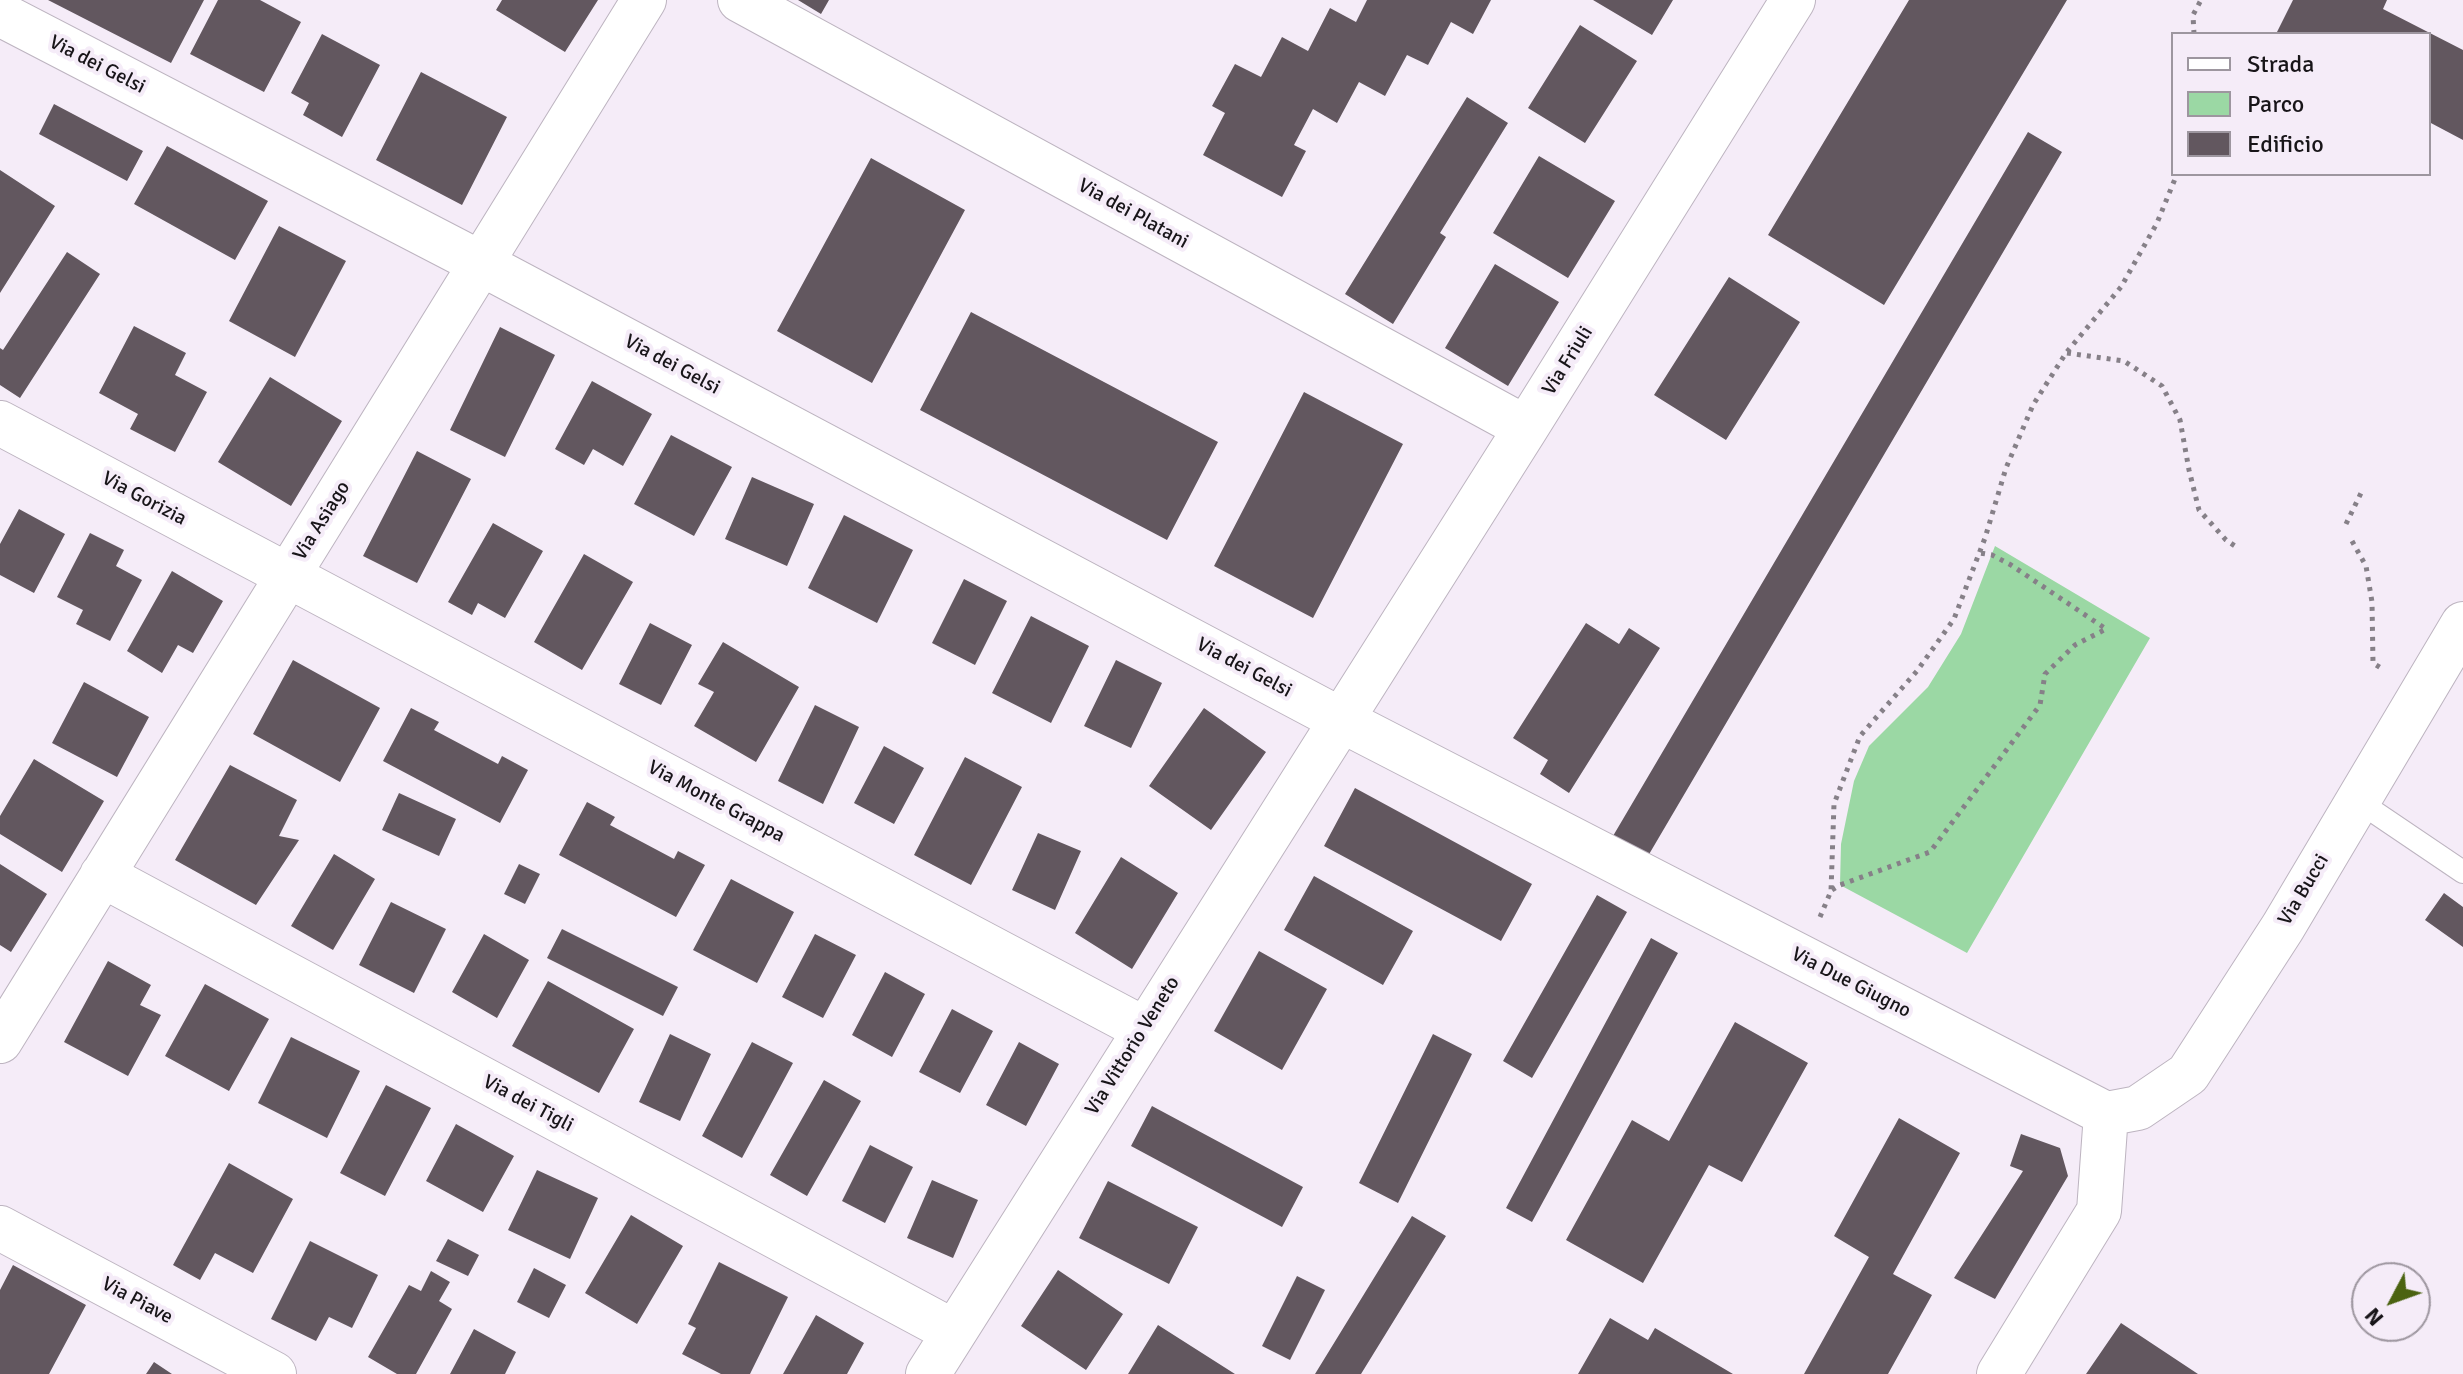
<!DOCTYPE html>
<style>
body{margin:0}
#map{position:relative;width:2463px;height:1374px;overflow:hidden;background:#f5ecf8;font-family:Signika,sans-serif}
canvas{display:block}
.legend{position:absolute;left:2171px;top:32px;width:260px;height:144px;box-sizing:border-box;background:#f5ecf8;border:2px solid #9d969f;margin:0;padding:10px 14px;list-style:none;font-size:24px;color:#181519}
.legend li{display:flex;align-items:center;gap:16px;height:40px}
.legend b{width:40px;border:2px solid #9d969f}
.north{position:absolute;left:2351px;top:1262px;width:80px;height:80px;box-sizing:border-box;background:#f5ecf8;border:2px solid #9d969f;border-radius:50%;rotate:229deg;font-size:22px;font-weight:700;line-height:32px;text-align:center;color:#181519}
.north::after{content:'';display:block;margin:auto;width:28px;height:36px;background:#4b6311;clip-path:polygon(50% 0,100% 100%,50% 72%,0 100%)}
</style>
<div id="map">
<canvas width="2463" height="1374"></canvas>
<ul class="legend">
<li><b style="height:10px;background:#fff"></b>Strada</li>
<li><b style="height:22px;background:#9bd8a4"></b>Parco</li>
<li><b style="height:22px;background:#62575f"></b>Edificio</li>
</ul>
<div class="north">N</div>
</div>
<script>
const ctx = document.querySelector('canvas').getContext('2d');
ctx.lineJoin = 'round';
function fillPath(path, color) { ctx.fillStyle = color; ctx.fill(path, 'evenodd'); }
const poly = rows => new Path2D(rows.map(r => 'M' + r).join(''));
function strokePath(path, color, width, dash) { ctx.strokeStyle = color; ctx.lineWidth = width; ctx.lineCap = dash ? 'butt' : 'round'; ctx.setLineDash(dash || []); ctx.stroke(path); }
function label(font, color, halo, rows, align = 'center') {
  ctx.font = font + ' Signika,sans-serif'; ctx.lineWidth = 8; ctx.setLineDash([]); ctx.textBaseline = 'middle'; ctx.strokeStyle = halo; ctx.fillStyle = color; for (const [text, x, y, turn = 0] of rows) {
    ctx.save(); ctx.translate(x, y); ctx.rotate((+turn || 0) * Math.PI / 180); ctx.textAlign = isNaN(turn) ? turn : align; if (halo) ctx.strokeText(text, 0, 0); ctx.fillText(text, 0, 0); ctx.restore();
  }
}
fillPath(poly([
 [1995,546,2150,638,1967,953,1840,885,1841,844,1854,781,1869,746,1928,687,1961,634]
]), '#9bd8a4');
fillPath(poly([
 [48,0,204,0,171,63],
 [218,0,260,0,301,22,264,92,190,54],
 [502,0,598,0,565,52,496,10],
 [798,0,829,0,821,14],
 [1367,0,1491,0,1473,34,1451,22,1428,65,1407,55,1385,96,1359,82,1337,123,1313,109,1294,145,1306,151,1282,197,1203,155,1225,113,1212,106,1235,64,1261,77,1282,37,1308,51,1330,8,1356,22],
 [1593,0,1673,0,1652,35],
 [1909,0,2067,0,1884,305,1768,235],
 [2293,0,2387,0,2383,9,2463,50,2463,140,2429,122,2429,34,2276,34],
 [1580,25,1637,61,1585,143,1528,108],
 [322,34,380,65,342,137,303,115,309,103,291,93],
 [421,72,507,117,462,205,376,160],
 [1467,97,1508,123,1440,233,1446,237,1393,324,1345,294],
 [54,104,143,151,127,181,39,134],
 [2028,132,2062,152,1648,856,1613,836],
 [167,146,268,201,235,260,134,204],
 [1539,156,1615,201,1568,278,1493,233],
 [871,158,965,210,872,383,777,331],
 [0,170,55,206,0,293],
 [279,226,346,261,295,357,229,321],
 [67,252,100,274,20,398,0,385,0,348,3,350],
 [1495,264,1559,302,1508,386,1445,348],
 [1729,277,1800,322,1726,440,1654,395],
 [971,312,1218,442,1167,540,920,410],
 [134,326,186,353,175,375,207,392,175,452,130,429,138,414,99,393],
 [500,327,555,355,505,457,450,430],
 [270,377,342,421,291,506,218,462],
 [592,381,652,414,623,466,593,449,584,465,555,449],
 [1304,392,1403,444,1313,618,1214,566],
 [671,435,732,467,694,536,634,504],
 [417,451,471,479,417,583,363,556],
 [752,477,814,504,787,566,725,539],
 [19,509,65,534,34,593,0,575,0,544],
 [844,515,913,550,877,623,808,588],
 [493,523,543,551,505,618,478,603,472,615,448,602],
 [90,533,124,550,116,566,142,580,110,641,76,624,83,610,57,597],
 [584,554,633,582,582,670,534,642],
 [172,571,223,601,193,653,178,645,162,673,127,651],
 [964,579,1007,601,975,665,932,643],
 [1031,616,1089,646,1051,723,992,693],
 [650,623,692,645,661,705,619,684],
 [1586,623,1619,644,1629,628,1660,648,1569,793,1540,774,1548,760,1513,738],
 [723,642,799,687,756,762,694,726,714,692,698,684],
 [293,660,380,708,340,782,253,734],
 [1116,660,1162,683,1131,748,1084,726],
 [84,682,149,717,117,777,52,743],
 [815,705,859,727,823,804,778,781],
 [411,708,439,722,434,730,498,764,502,756,528,770,500,823,383,761],
 [1204,708,1266,752,1211,830,1149,786],
 [884,746,924,768,894,824,854,803],
 [965,757,1022,787,971,885,914,855],
 [34,759,104,801,62,872,0,834,0,816],
 [230,765,297,800,279,836,299,840,256,905,175,860],
 [1355,788,1532,884,1501,941,1324,846],
 [399,793,456,819,439,856,382,830],
 [587,802,615,817,610,825,674,859,678,851,705,865,676,917,559,855],
 [1038,833,1081,851,1055,910,1012,890],
 [334,854,375,879,333,950,291,926],
 [1121,857,1178,893,1132,969,1075,933],
 [0,864,47,894,11,952,0,945],
 [519,864,540,874,525,904,504,894],
 [1314,876,1413,931,1383,985,1284,930],
 [731,879,794,912,757,983,693,950],
 [2444,893,2463,907,2463,947,2425,920],
 [1597,895,1627,912,1532,1078,1503,1061],
 [391,902,446,929,414,993,359,965],
 [562,929,678,987,663,1016,547,958],
 [484,934,529,960,497,1018,452,992],
 [815,934,856,955,823,1018,782,997],
 [1651,938,1678,953,1532,1222,1506,1208],
 [1259,951,1327,989,1282,1070,1214,1031],
 [108,961,151,985,140,1005,161,1015,128,1076,64,1042],
 [885,972,925,994,892,1057,852,1035],
 [548,981,634,1029,599,1093,512,1046],
 [205,984,269,1019,229,1091,165,1056],
 [952,1009,993,1031,960,1093,919,1072],
 [1735,1022,1808,1063,1742,1182,1709,1165,1643,1283,1566,1240,1632,1120,1669,1141],
 [670,1034,711,1054,680,1121,639,1102],
 [1433,1034,1472,1054,1398,1203,1359,1183],
 [291,1037,360,1071,327,1138,258,1103],
 [752,1042,793,1063,742,1158,702,1136],
 [1019,1042,1059,1064,1026,1126,986,1105],
 [824,1080,861,1101,807,1196,770,1175],
 [386,1085,431,1108,385,1196,340,1173],
 [1152,1106,1303,1187,1282,1227,1131,1146],
 [1899,1118,1960,1153,1893,1274,1932,1295,1888,1374,1804,1374,1869,1257,1834,1236],
 [456,1124,514,1156,483,1212,426,1181],
 [2021,1134,2060,1148,2068,1176,1995,1299,1954,1278,2023,1171,2010,1166],
 [870,1145,913,1167,885,1223,842,1201],
 [229,1163,293,1199,253,1273,215,1253,200,1280,173,1265],
 [537,1170,598,1198,570,1259,508,1230],
 [932,1180,978,1200,953,1258,907,1238],
 [1108,1181,1198,1227,1169,1284,1079,1238],
 [631,1215,683,1246,637,1324,585,1293],
 [1412,1216,1446,1236,1361,1374,1315,1374],
 [448,1239,479,1255,468,1276,436,1261],
 [310,1241,378,1275,352,1328,329,1317,316,1341,271,1319],
 [719,1262,788,1297,750,1374,721,1374,682,1354,696,1328,688,1324],
 [13,1265,86,1305,49,1374,0,1374,0,1290],
 [534,1268,566,1285,549,1318,517,1302],
 [1058,1270,1123,1314,1086,1370,1021,1326],
 [431,1271,450,1282,439,1301,452,1309,416,1374,397,1374,368,1357,409,1285,421,1291],
 [1297,1276,1325,1290,1290,1360,1262,1346],
 [816,1315,864,1343,847,1374,783,1374],
 [1610,1318,1648,1340,1655,1328,1733,1374,1578,1374],
 [2121,1323,2198,1374,2086,1374],
 [1158,1325,1235,1374,1128,1374],
 [474,1329,516,1352,505,1374,450,1374],
 [154,1362,172,1374,146,1374]
]), '#62575f');
const lane = poly([
 [2358,801,2463,872]
]);
const street = poly([
 [740,0,1526,428],
 [0,14,482,264,1341,720,2106,1114],
 [0,423,1144,1029],
 [102,875,954,1332],
 [0,1041,644,0],
 [2106,1114,2138,1108,2188,1074,2283,927,2463,624],
 [0,1228,274,1374],
 [928,1374,1526,428,1793,0],
 [1999,1374,2099,1211,2106,1114]
]);
strokePath(lane, '#bdb4c0', 24);
strokePath(street, '#bdb4c0', 46);
strokePath(poly([
 [2194,34,2193,15,2201,0],
 [2067,353,2124,361,2162,386,2180,420,2189,470,2199,510,2226,540,2238,548],
 [2346,524,2362,491],
 [2352,541,2366,566,2372,602,2373,663,2384,670],
 [1832,890,1840,885,1930,852,2040,705,2045,674,2075,645,2106,629,2011,565,1992,555,1980,553],
 [1820,917,1831,891,1834,804,1860,736,1917,671,1954,619,1985,538,2006,468,2033,405,2066,353,2121,287,2157,223,2177,174]
]), '#868088', 5, [4, 6]);
strokePath(lane, '#fff', 22);
strokePath(street, '#fff', 44);
label('20px', '#181519', '#f5ecf8', [
 ["Via dei Gelsi",97,65,27],
 ["Via dei Platani",1133,214,29],
 ["Via Friuli",1568,361,-58],
 ["Via dei Gelsi",672,365,28],
 ["Via Gorizia",144,499,28],
 ["Via Asiago",322,521,-58],
 ["Via dei Gelsi",1244,668,28],
 ["Via Monte Grappa",716,802,28],
 ["Via Bucci",2304,890,-59],
 ["Via Due Giugno",1851,983,27],
 ["Via Vittorio Veneto",1133,1046,-58],
 ["Via dei Tigli",528,1104,28],
 ["Via Piave",137,1301,28]
]);
</script>
